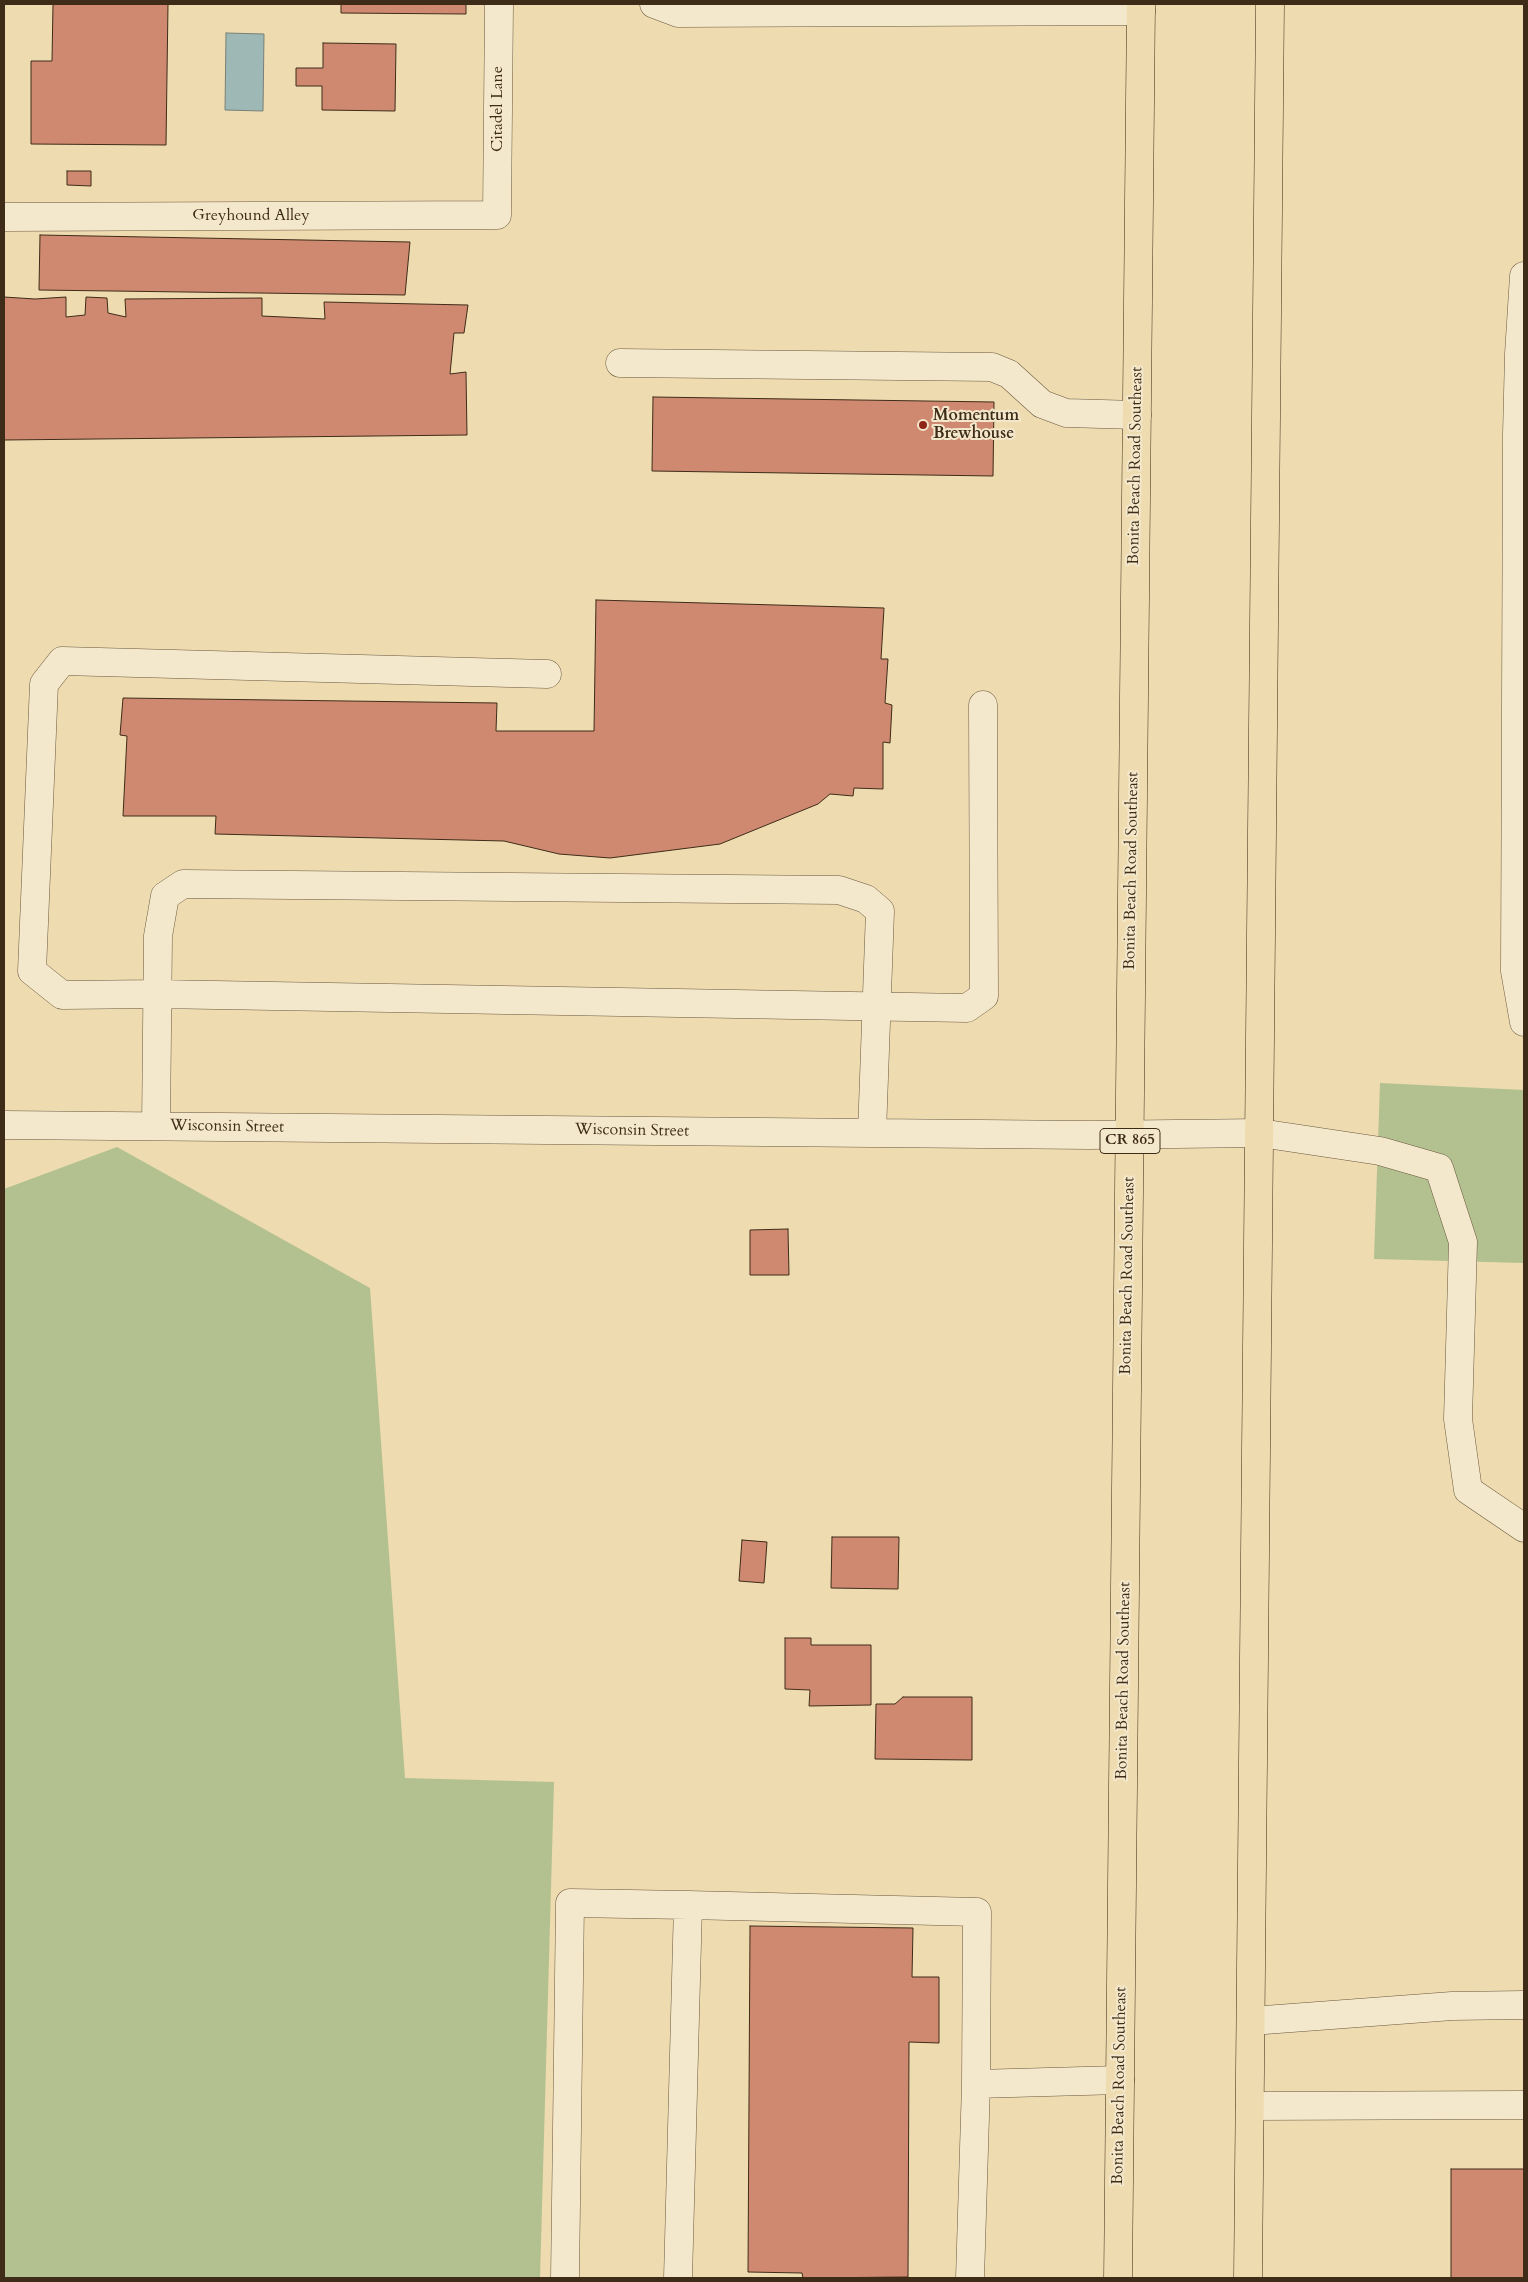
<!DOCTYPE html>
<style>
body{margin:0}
#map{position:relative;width:1528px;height:2282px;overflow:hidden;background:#eedbb0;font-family:Cardo,serif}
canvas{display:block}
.frame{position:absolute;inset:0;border:5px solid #3e2c18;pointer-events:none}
</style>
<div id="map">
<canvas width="1528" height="2282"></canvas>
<div class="frame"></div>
</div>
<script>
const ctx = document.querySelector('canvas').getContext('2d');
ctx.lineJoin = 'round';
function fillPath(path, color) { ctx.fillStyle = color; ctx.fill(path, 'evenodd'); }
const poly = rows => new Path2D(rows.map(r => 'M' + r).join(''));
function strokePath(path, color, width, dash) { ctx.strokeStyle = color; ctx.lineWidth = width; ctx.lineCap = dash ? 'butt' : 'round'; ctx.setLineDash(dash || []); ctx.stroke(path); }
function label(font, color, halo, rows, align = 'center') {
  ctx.font = font + ' Cardo,serif'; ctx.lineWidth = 4; ctx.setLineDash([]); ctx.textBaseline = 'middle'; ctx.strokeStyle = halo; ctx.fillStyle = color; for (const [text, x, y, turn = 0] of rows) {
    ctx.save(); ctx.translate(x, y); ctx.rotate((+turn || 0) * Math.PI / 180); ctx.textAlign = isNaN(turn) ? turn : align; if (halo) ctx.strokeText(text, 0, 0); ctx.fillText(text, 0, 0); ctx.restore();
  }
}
fillPath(poly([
 [1380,1083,1524,1090,1524,1263,1374,1259],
 [117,1147,370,1288,405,1778,554,1782,540,2278,4,2278,4,1189]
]), '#b3c190');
const water = poly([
 [226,33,264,34,263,111,225,110,226,33]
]);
fillPath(water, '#9eb8b6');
strokePath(water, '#788077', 1);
const building = poly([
 [53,4,168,4,166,145,31,144,31,61,52,61,53,4],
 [341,4,466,4,466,14,341,13,341,4],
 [323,43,396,44,395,111,322,110,322,86,296,86,296,68,323,68,323,43],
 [67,171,91,171,91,186,67,185,67,171],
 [40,235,410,242,405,295,39,290,40,235],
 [4,297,35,299,66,297,66,317,85,315,86,297,107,298,108,313,126,317,125,299,262,298,262,316,325,319,324,302,468,305,464,333,454,333,450,374,466,372,467,435,4,440,4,297],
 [653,397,994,402,993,476,652,471,653,397],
 [596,600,884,608,881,659,888,659,885,703,892,705,890,743,883,742,883,789,854,788,853,796,830,794,818,804,720,844,610,858,559,854,504,841,215,834,216,816,123,816,127,736,120,735,123,698,497,703,496,731,594,731,596,600],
 [788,1229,789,1275,750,1275,750,1230,788,1229],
 [832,1537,899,1537,898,1589,831,1588,832,1537],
 [742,1540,767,1542,764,1583,739,1581,742,1540],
 [785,1638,811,1638,811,1645,871,1645,871,1705,809,1706,810,1690,785,1689,785,1638],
 [903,1697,972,1697,972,1760,875,1759,876,1704,895,1704,903,1697],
 [750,1926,913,1928,912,1977,939,1977,939,2043,909,2042,908,2277,803,2278,802,2273,748,2272,750,1926],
 [1451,2169,1524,2169,1524,2278,1451,2278,1451,2169]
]);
fillPath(building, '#cf8970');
strokePath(building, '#3e2c18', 1);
const minor = poly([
 [654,4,678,13,1141,11],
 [4,217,497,215,499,4],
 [1524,276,1519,354,1517,434,1515,971,1524,1022],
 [620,363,992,367,1009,374,1042,404,1066,413,1137,415],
 [547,674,62,661,44,684,32,971,62,995,157,994,967,1008,984,996,983,705],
 [4,1125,1089,1135,1260,1133,1380,1151,1439,1168,1463,1242,1458,1419,1468,1490,1524,1528],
 [156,1126,158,936,165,896,183,884,839,890,866,899,880,911,872,1133],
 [1251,2021,1452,2006,1524,2005],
 [976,2084,1120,2080],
 [1250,2106,1524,2105],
 [565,2278,570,1903,688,1905],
 [678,2278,688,1905,977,1912,976,2084,970,2278]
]);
const major = poly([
 [1118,2278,1141,4],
 [1248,2278,1270,4]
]);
strokePath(minor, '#6a583e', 29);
strokePath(major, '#3e2c18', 29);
strokePath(minor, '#f4e8cc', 28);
strokePath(major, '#eedbb0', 28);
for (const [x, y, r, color] of [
 [923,425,5,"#8f2418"]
]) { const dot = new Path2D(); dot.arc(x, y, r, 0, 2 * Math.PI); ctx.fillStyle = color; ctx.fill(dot); strokePath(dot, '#f4e8cc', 2); }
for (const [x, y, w] of [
 [1130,1141,60]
]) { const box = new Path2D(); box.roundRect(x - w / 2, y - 12.5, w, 25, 4); ctx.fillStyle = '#f4e8cc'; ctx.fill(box); strokePath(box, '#3e2c18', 1); }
label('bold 15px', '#3e2c18', null, [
 ["CR 865",1130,1141]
]);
label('16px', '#3e2c18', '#f4e8cc', [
 ["Citadel Lane",498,109,-90],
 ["Greyhound Alley",251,216],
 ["Bonita Beach Road Southeast",1136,466,-89],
 ["Bonita Beach Road Southeast",1132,871,-89],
 ["Wisconsin Street",227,1127,1],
 ["Wisconsin Street",632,1131,1],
 ["Bonita Beach Road Southeast",1128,1276,-89],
 ["Bonita Beach Road Southeast",1124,1681,-89],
 ["Bonita Beach Road Southeast",1120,2086,-89]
]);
label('bold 16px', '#3e2c18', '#f4e8cc', [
 ["Momentum",933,416],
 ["Brewhouse",933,434]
], 'left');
</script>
